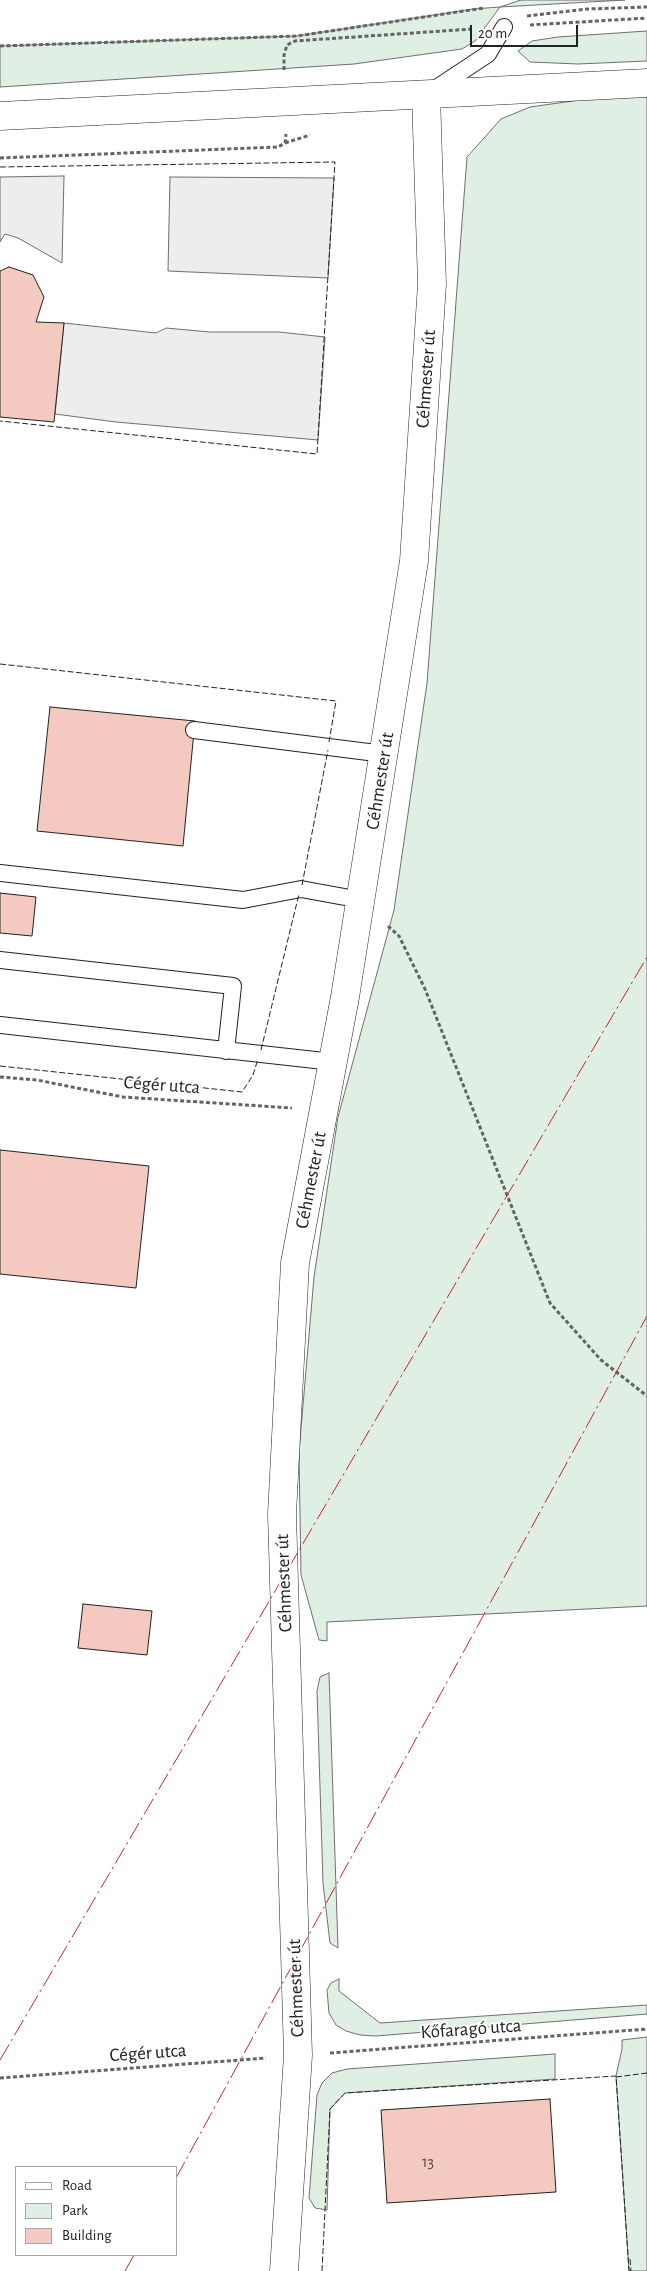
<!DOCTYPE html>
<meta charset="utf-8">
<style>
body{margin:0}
#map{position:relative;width:647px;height:2271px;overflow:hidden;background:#fff;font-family:"Alegreya Sans",sans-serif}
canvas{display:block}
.legend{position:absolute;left:15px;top:2166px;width:162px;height:90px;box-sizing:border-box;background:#fff;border:1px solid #a7a7a7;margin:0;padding:6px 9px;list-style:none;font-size:15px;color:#222}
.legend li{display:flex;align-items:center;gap:10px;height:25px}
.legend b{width:25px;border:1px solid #a7a7a7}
.scale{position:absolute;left:470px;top:25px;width:108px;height:22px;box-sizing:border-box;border:2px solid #222;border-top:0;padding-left:6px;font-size:15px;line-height:18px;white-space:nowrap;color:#222;-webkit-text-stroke:4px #fff;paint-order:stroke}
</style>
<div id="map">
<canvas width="647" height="2271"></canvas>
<ul class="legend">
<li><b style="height:6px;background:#fff"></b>Road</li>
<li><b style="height:14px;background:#e0efe3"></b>Park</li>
<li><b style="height:14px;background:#f3c9c0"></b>Building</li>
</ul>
<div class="scale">20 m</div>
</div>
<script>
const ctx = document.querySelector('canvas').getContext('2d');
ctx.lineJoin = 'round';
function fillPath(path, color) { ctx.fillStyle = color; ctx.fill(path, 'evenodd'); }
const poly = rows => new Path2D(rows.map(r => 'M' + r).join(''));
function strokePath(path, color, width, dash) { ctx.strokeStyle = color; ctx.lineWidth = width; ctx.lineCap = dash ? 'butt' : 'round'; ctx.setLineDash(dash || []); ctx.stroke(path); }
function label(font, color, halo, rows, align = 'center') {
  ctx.font = font + ' "Alegreya Sans",sans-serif'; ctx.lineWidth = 4; ctx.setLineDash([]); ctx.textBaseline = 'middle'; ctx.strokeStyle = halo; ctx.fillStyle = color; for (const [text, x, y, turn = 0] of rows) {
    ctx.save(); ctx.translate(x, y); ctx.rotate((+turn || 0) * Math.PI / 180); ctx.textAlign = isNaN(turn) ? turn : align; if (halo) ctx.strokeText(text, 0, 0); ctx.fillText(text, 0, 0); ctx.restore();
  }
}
const green = poly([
 [521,0,625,0,500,7,475,41,462,49,354,64,0,87,0,46,297,36,473,9,500,7,521,0],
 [647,31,647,61,578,64,530,62,518,51,532,41,558,37,647,31],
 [647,96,647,1606,327,1622,327,1641,319,1640,301,1575,299,1452,314,1277,338,1117,394,910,427,683,467,157,501,119,530,107,587,99,647,96],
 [329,1673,338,1948,330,1943,323,1883,317,1691,320,1677,329,1673],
 [339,1979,339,1991,380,2023,647,2005,647,2014,376,2036,360,2035,346,2031,336,2025,329,2013,327,1990,331,1983,339,1979],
 [647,2037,647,2271,629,2271,616,2076,622,2049,622,2040,647,2037],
 [555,2054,555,2079,345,2093,330,2109,327,2210,315,2208,309,2198,317,2095,322,2083,332,2073,347,2069,555,2054]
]);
fillPath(green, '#e0efe3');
strokePath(green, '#6f6f6f', 1);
const parking = poly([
 [64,176,62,263,18,238,5,234,0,242,0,177,64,176],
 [170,177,334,178,328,278,168,271,170,177],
 [64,323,156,333,166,328,210,332,279,332,325,337,318,440,116,422,55,414,64,323]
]);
fillPath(parking, '#ededed');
strokePath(parking, '#6f6f6f', 1);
const building = poly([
 [9,267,33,275,44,297,36,322,64,323,54,422,0,417,0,271,9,267],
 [50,707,195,721,183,846,37,831,50,707],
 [0,893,36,897,32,936,0,933,0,893],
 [0,1150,149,1166,136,1288,0,1274,0,1150],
 [83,1604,152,1611,147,1655,78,1648,83,1604],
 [550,2099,556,2192,387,2203,381,2110,550,2099]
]);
fillPath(building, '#f3c9c0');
strokePath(building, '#222', 1);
const lane = poly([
 [432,91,488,54,504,27],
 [194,730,384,754],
 [0,873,243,900,301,889,361,900],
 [0,960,233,986,226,1051],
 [0,1025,333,1062]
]);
const street = poly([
 [284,2271,298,2055,282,1514,295,1263,345,997,414,561,432,284,426,95]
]);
const secondary = poly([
 [0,116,647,83]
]);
strokePath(lane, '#222', 18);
strokePath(street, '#222', 29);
strokePath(secondary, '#222', 29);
strokePath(poly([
 [527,16,587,9,647,7],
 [530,25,647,18],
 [0,46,297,36,484,8],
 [284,70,284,55,287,45,295,41,472,29],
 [285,143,310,135],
 [0,158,278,147,285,143,286,134],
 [388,926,399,936,425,989,550,1303,601,1360,647,1396],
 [0,1077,37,1080,123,1097,292,1108],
 [330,2053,647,2029],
 [0,2078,266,2058]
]), '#646464', 3, [4, 2.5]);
strokePath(lane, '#fff', 16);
strokePath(street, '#fff', 28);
strokePath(secondary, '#fff', 28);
strokePath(poly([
 [0,167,335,162,317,454,0,421],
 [0,664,336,701,329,742],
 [302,885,328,750],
 [261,1050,299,894],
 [0,1066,242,1092,253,1075,258,1059],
 [616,2077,647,2073],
 [630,2259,631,2271],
 [322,2271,330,2109,345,2093,616,2076,629,2271]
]), '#222', 1, [6, 2.5]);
strokePath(poly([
 [0,2060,647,957],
 [176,2178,647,1316],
 [125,2271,134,2255]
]), '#c62828', 1, [18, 4, 2.5, 4]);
label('16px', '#564c4a', null, [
 ["13",428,2162]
]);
label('19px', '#222', '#fff', [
 ["Céhmester út",426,379,-86],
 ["Céhmester út",380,781,-81],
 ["Cégér utca",162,1085,4],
 ["Céhmester út",311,1180,-79],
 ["Céhmester út",284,1583,-92],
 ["Céhmester út",296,1988,-92],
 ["Kőfaragó utca",471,2029,-4],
 ["Cégér utca",148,2053,-4]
]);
</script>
